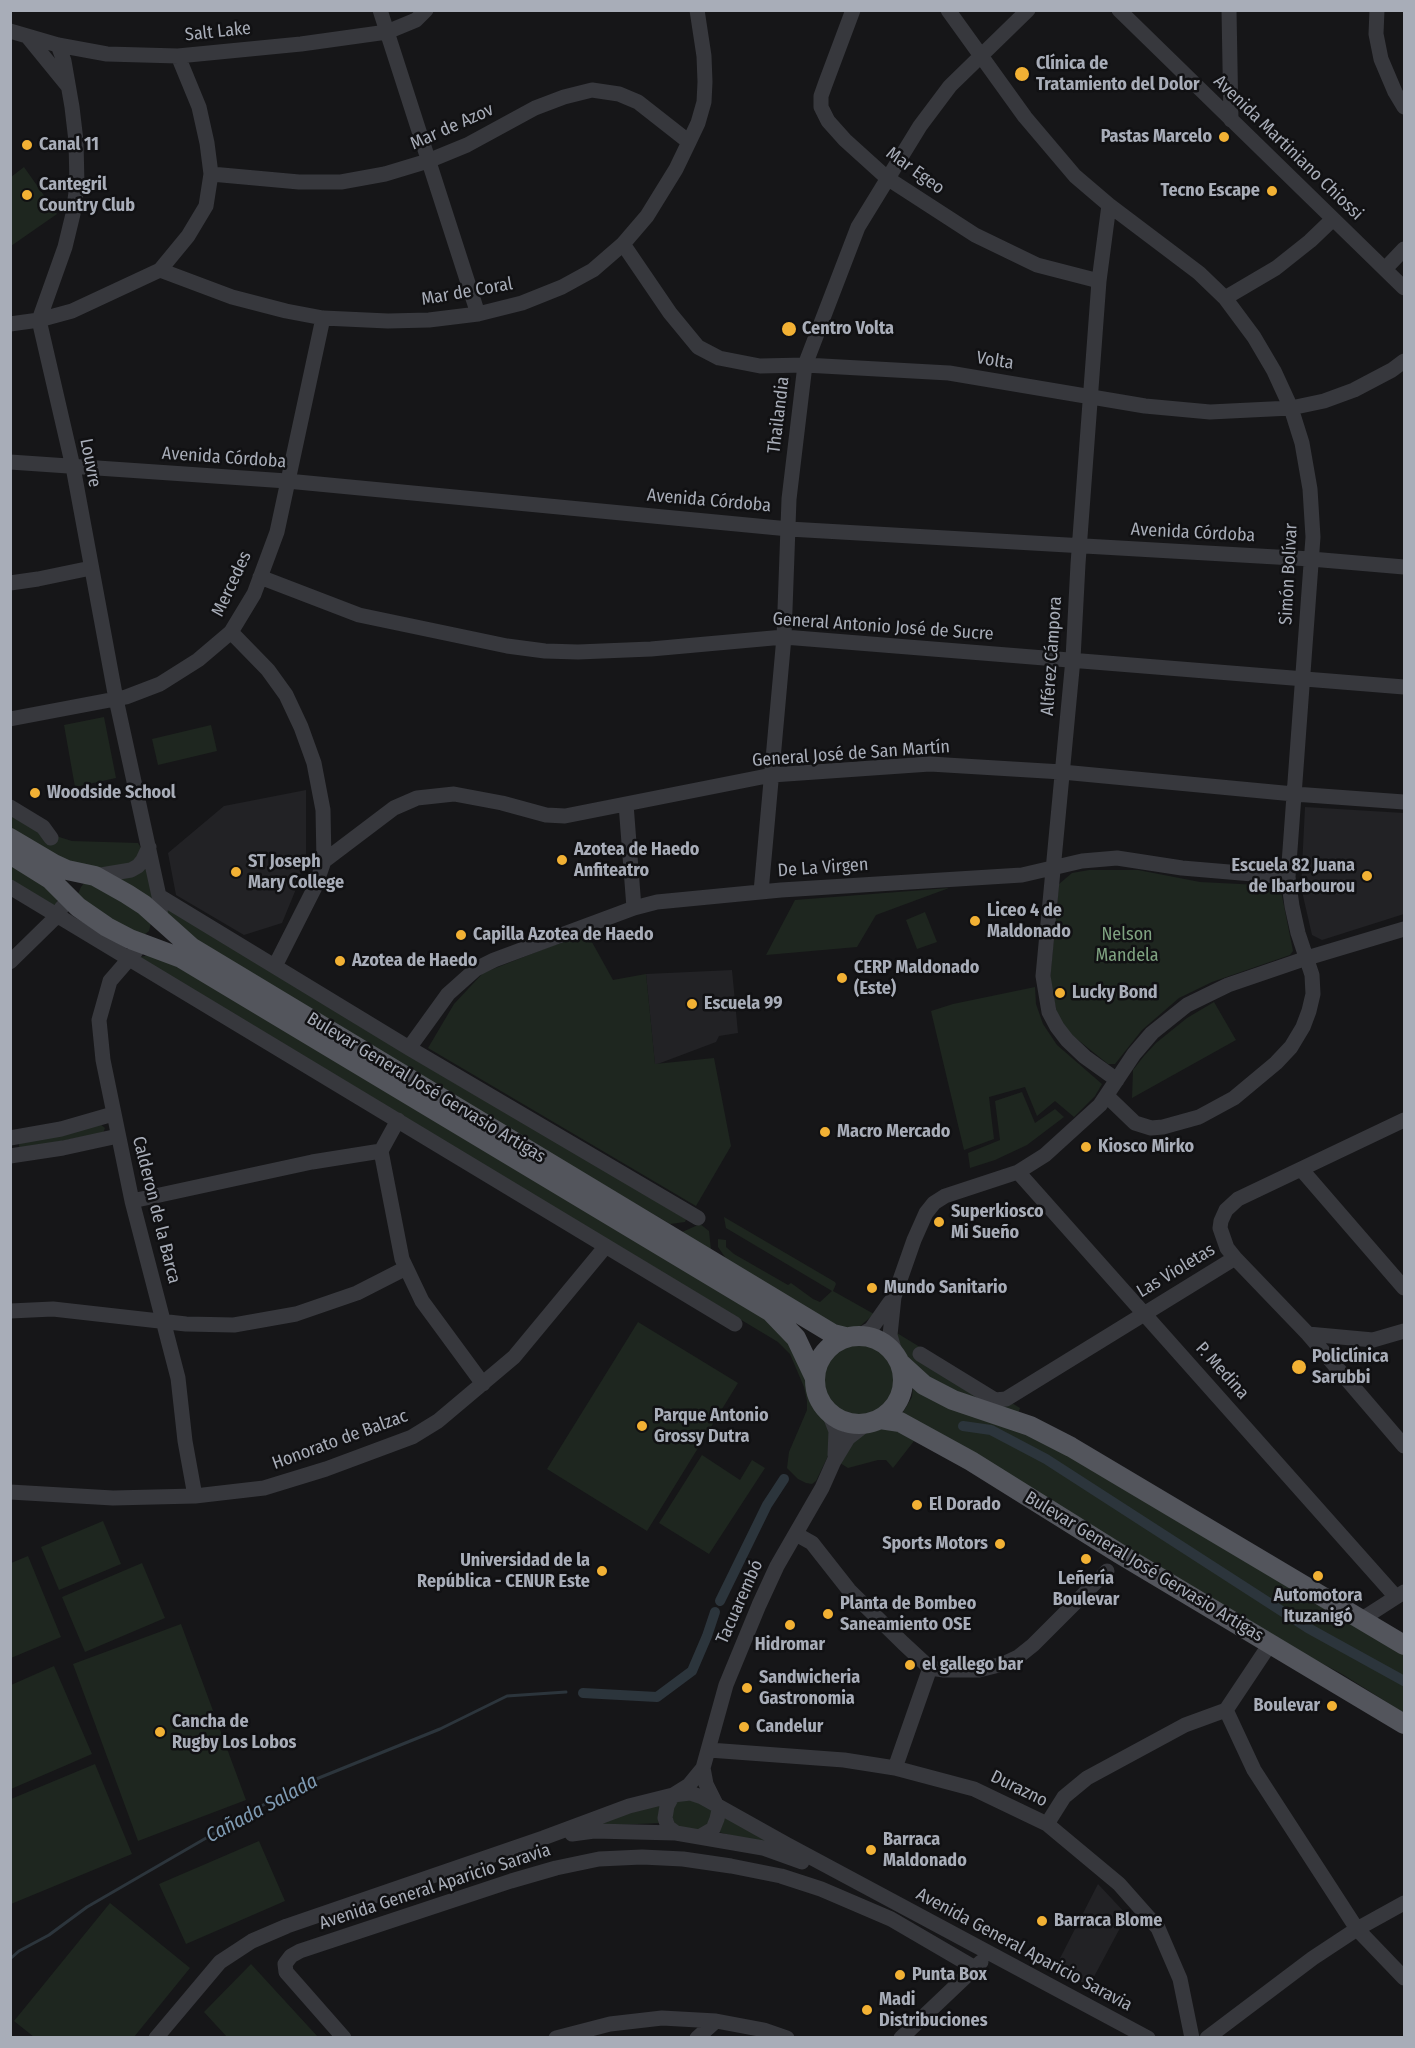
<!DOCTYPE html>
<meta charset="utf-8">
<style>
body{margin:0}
#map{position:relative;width:1415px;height:2048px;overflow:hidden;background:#161618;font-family:"Fira Sans Condensed",sans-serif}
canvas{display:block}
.frame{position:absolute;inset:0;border:12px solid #a8adb8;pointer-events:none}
</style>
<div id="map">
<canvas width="1415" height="2048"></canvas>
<div class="frame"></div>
</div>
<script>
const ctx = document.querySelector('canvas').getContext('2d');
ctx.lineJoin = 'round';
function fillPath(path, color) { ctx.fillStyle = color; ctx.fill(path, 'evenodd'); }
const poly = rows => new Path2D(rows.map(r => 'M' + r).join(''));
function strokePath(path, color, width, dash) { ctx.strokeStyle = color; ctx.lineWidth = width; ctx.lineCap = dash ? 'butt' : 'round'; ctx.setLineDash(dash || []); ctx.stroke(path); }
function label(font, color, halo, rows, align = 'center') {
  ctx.font = font + ' "Fira Sans Condensed",sans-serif'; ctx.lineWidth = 5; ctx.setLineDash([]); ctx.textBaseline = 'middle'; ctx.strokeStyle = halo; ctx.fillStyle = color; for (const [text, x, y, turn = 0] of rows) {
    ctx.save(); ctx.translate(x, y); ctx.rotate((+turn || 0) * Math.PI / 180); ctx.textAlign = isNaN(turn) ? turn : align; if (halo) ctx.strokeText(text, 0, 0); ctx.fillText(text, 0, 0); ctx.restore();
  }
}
fillPath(poly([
 [306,790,306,854,296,889,282,923,244,935,176,895,168,853,224,806],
 [1305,807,1404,813,1404,914,1322,940,1312,935,1301,887],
 [732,970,738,1033,719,1036,716,1042,655,1065,646,974],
 [1098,1884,1127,1915,1089,1986,1055,1968]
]), '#222225');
fillPath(poly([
 [24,167,57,214,11,246,11,177],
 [104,717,116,778,75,787,64,725],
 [211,725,217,751,158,765,152,739],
 [10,813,56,836,72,841,138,843,141,848,137,862,100,871,65,861,11,832],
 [10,860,58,897,55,909,11,881],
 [148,860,159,909,113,877],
 [1089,870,1138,870,1200,882,1280,886,1293,951,1290,955,1212,982,1179,998,1142,1030,1115,1064,1108,1064,1068,1032,1057,1014,1050,979,1059,884,1072,873],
 [86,881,134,904,151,923,149,931,144,935,137,937,77,896,81,887],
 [949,888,876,915,857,947,766,955,795,900],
 [168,908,686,1219,685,1222,670,1224,245,973,170,921,166,911],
 [925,912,937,942,917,949,906,920],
 [588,935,613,980,646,974,655,1064,714,1058,731,1146,696,1206,428,1048,454,1004,483,973,554,945],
 [152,955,157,955,401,1097,781,1329,807,1374,814,1405,831,1429,830,1452,816,1481,812,1484,806,1483,798,1479,787,1468,789,1452,807,1410,807,1401,804,1387,790,1354,778,1342,138,957],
 [1035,987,1036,1004,1043,1024,1057,1045,1102,1084,1095,1096,1074,1117,1055,1101,1037,1116,1025,1087,989,1097,994,1139,964,1150,931,1011,953,1004],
 [1214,1002,1236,1040,1132,1098,1133,1070,1144,1056,1156,1043,1187,1018],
 [1022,1092,1035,1123,1055,1109,1064,1117,1027,1145,995,1160,970,1168,968,1153,1000,1140,995,1101],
 [100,1124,105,1128,103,1133,20,1149,19,1146,19,1143],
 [724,1217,835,1282,836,1284,833,1291,874,1314,858,1328,847,1331,835,1330,727,1260,718,1247,718,1239,726,1240,726,1247,734,1254,788,1285,791,1283,813,1299,820,1302,832,1291,726,1228],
 [700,1224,709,1231,711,1250,680,1233],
 [638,1322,738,1383,647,1531,547,1469],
 [892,1330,1020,1408,1018,1414,956,1397,913,1367],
 '824 1381a37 37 0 1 1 74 0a37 37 0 1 1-74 0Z',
 [913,1387,1028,1430,1404,1654,1404,1713,1342,1674,1255,1628,902,1414,912,1397],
 [884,1428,896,1428,914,1441,893,1468,886,1460,878,1460,848,1468,840,1463,858,1435],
 [702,1455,740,1480,752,1460,765,1468,709,1554,659,1523],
 [103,1521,121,1564,59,1590,41,1547],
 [28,1556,61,1637,11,1658,11,1563],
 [142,1563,165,1618,85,1652,62,1597],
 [181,1624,246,1800,138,1841,73,1664],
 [54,1666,92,1754,11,1789,11,1685],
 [95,1764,132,1854,11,1904,11,1799],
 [680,1799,704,1802,713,1812,705,1830,676,1828,671,1813,676,1803],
 [663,1802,661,1823,591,1826],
 [725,1815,796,1855,719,1832],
 [259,1841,285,1901,186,1944,159,1884],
 [110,1903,190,1968,134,2037,34,2037,14,2021],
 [251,1964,318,2037,227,2037,204,2012]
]), '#1e261f');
strokePath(poly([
 [10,1959,19,1951,49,1935,87,1907,289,1790,440,1729,507,1696,566,1692]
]), '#2c353c', 3);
strokePath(poly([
 [963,1426,991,1430,1046,1459,1308,1628,1404,1681],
 [720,1601,767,1505,784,1479],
 [583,1693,657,1697,692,1671,707,1636,715,1612]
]), '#2c353c', 10);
strokePath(poly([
 [380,10,478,314],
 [853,10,826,82,821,96,821,107,828,121,845,140,887,178,975,235,1037,265,1099,281],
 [948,10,1025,117,1075,176,1109,205,1199,273,1225,298,1254,337,1274,371,1291,408,1302,443,1310,489,1313,537,1288,877,1292,906,1298,933,1312,975,1313,994,1309,1011,1303,1027,1291,1047,1276,1063,1234,1098,1199,1117,1163,1127,1151,1128,1135,1123,1108,1097],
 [1119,10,1404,288],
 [1229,10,1231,120],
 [1377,10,1376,34,1381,59,1395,92,1404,107],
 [10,31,58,45,107,54,178,56,301,44,387,32,416,20,426,10],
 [27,36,67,85],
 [58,45,64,61,72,107,76,141,77,185,73,214,65,247,39,320,73,467,116,699,159,896,161,920],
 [211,174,299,182,341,182,385,174,428,161,467,145,535,108,564,97,592,90,619,94,638,102,689,142],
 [1109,205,1099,281,1078,564,1073,659,1043,976,1049,1012,1057,1027,1067,1040,1085,1057,1117,1080],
 [623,244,670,313,698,347,719,358,760,366,805,365,949,373,1145,406,1210,412,1291,408,1324,401,1354,390,1392,370,1404,361],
 [1385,269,1404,249],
 [160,270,232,297,286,311,323,318,388,321,429,320,478,314,522,303,562,287,593,270,623,244,647,216,676,169,689,142,698,123,704,102,705,82,704,56,697,10],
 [1225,298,1276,268,1310,241,1333,219],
 [10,324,39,320,72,311,160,270,188,236,206,206,211,174,207,143,199,107,178,56],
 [10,462,287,481,789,529,1311,559,1404,567],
 [260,577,359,615,507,646,545,651,578,652,651,649,784,637,1404,687],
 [10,583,38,579,91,568],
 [231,632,268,670,286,695,301,727,314,763,323,810,324,861,315,887,275,966],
 [10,719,126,697,160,684,198,660,231,632,254,594,277,532,323,318],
 [626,804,634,908],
 [10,807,43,827,51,838],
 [324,861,394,808,417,798,454,794,502,803,546,815,565,816,772,775,930,764,1062,772,1294,794,1404,802],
 [95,876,131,870,138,866,143,860,149,847],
 [10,887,735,1324],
 [761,892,784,637,789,499,805,365,858,227,920,126,950,86,1028,10],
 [159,896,409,1048,698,1218],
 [136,951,110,981,99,1020,103,1060,132,1201,178,1378,185,1441,195,1496],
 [10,962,58,915,62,907],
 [409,1048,448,994,476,969,494,960,634,908,657,902,781,890,1022,875,1082,861,1117,858,1182,868,1288,877],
 [398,1120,381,1151,402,1259,422,1301,483,1384],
 [1404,1120,1238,1199,1226,1210,1221,1221,1220,1228,1227,1248,1235,1258,1308,1334,1373,1340,1404,1331],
 [10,1138,61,1129,113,1114],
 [10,1156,63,1148,118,1136],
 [1301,1169,1404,1288],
 [1018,1172,1396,1597],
 [132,1201,312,1162,381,1151],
 [10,1311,53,1309,186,1324,234,1325,296,1314,357,1293,406,1268],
 [1308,1334,1404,1446],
 [860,1335,871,1329,890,1302],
 [895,1352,890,1335,894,1297,914,1240,926,1213,934,1203,945,1196,1018,1172,1045,1155,1100,1105,1134,1054,1152,1033,1187,1005,1228,985,1307,958,1404,929],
 [920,1354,995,1400,1006,1399,1235,1258],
 [829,1413,836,1431,835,1455],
 [10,1492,113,1498,195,1496,264,1488,326,1469,412,1437,438,1421,514,1357,606,1246],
 [796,1534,812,1543,849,1590,903,1643,930,1668,944,1670,979,1670,1003,1664,1018,1657,1033,1645,1107,1571],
 [1362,1619,1404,1592],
 [1226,1710,1254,1770,1357,1929,1404,1978],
 [709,1750,844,1760,895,1768,974,1789,1047,1824,1119,1884,1158,1928,1180,1979,1192,2038],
 [895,1768,930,1668],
 [1047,1824,1064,1797,1087,1778,1185,1725,1226,1710,1270,1644],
 [676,1833,668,1827,665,1818,667,1806,673,1795,689,1785,703,1768,726,1685,759,1605,777,1566,822,1488,834,1461,848,1438,866,1424],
 [572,1834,594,1831,676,1833,763,1848,802,1862],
 [701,1836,713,1829,717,1819,719,1810,706,1784,703,1768],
 [156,2038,220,1962,252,1941,287,1926,543,1838,629,1806,673,1795,690,1793,702,1797,786,1844,1148,2038],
 [344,2038,286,1972,285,1964,291,1956,300,1951,511,1881,556,1868,599,1859,642,1857,683,1859,731,1866,781,1876,821,1889,891,1919,975,1968],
 [556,2038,610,2024,662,2018,716,2021,764,2030,787,2038],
 [697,2038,716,2021],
 [901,2038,981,1962],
 [1207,2038,1313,1958,1357,1929,1404,1903]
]), '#37383d', 15);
strokePath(poly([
 [10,838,54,864,67,870,95,876,127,894,144,905,191,947,833,1334,845,1337],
 [10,854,50,879,78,907,107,927,130,939,181,958,771,1312,796,1338,814,1376],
 '815 1380a44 44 0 1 1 88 0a44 44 0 1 1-88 0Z',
 [901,1364,924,1385,953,1400,1030,1426,1071,1447,1404,1645],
 [880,1419,900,1422,971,1461,1120,1554,1404,1724]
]), '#53555c', 20);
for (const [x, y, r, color] of [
 [1022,74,8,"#f2b134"],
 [1224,137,6,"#f2b134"],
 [27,145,6,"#f2b134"],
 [1272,191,6,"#f2b134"],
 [27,195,6,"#f2b134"],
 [789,329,8,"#f2b134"],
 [35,793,6,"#f2b134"],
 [562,860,6,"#f2b134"],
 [236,872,6,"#f2b134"],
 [1367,876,6,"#f2b134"],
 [975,921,6,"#f2b134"],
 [461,935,6,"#f2b134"],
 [340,961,6,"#f2b134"],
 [842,978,6,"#f2b134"],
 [1060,993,6,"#f2b134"],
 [692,1004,6,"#f2b134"],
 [825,1132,6,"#f2b134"],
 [1086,1147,6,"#f2b134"],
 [939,1222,6,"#f2b134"],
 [872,1288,6,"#f2b134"],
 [1299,1367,8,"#f2b134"],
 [642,1426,6,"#f2b134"],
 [917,1505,6,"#f2b134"],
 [1000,1544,6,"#f2b134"],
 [1086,1559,6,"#f2b134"],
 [602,1571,6,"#f2b134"],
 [1318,1576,6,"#f2b134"],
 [828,1614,6,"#f2b134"],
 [790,1625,6,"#f2b134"],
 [910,1665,6,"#f2b134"],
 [747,1688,6,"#f2b134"],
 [1332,1706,6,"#f2b134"],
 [744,1727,6,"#f2b134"],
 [160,1732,6,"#f2b134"],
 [871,1850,6,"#f2b134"],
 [1042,1921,6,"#f2b134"],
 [900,1975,6,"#f2b134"],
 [867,2010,6,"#f2b134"]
]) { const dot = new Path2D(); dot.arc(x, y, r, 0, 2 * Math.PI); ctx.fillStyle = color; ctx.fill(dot); strokePath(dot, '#111113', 2); }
label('18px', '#a8adb8', '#111113', [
 ["Salt Lake",218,32,-6],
 ["Mar de Azov",452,127,-24],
 ["Avenida Martiniano Chiossi",1288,148,44],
 ["Mar Egeo",915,171,36],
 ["Mar de Coral",467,292,-10],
 ["Volta",995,361,9],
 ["Thailandia",779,415,-83],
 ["Avenida Córdoba",224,458,4],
 ["Louvre",90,463,79],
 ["Avenida Córdoba",709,501,5],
 ["Avenida Córdoba",1193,533,3],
 ["Simón Bolívar",1289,574,-87],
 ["Mercedes",232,584,-65],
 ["General Antonio José de Sucre",883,627,4],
 ["Alférez Cámpora",1052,656,-86],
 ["General José de San Martín",851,754,-4],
 ["De La Virgen",823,868,-4],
 ["Bulevar General José Gervasio Artigas",426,1088,31],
 ["Calderon de la Barca",156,1210,76],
 ["Las Violetas",1176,1271,-31],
 ["P. Medina",1222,1371,48],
 ["Honorato de Balzac",340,1440,-20],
 ["Bulevar General José Gervasio Artigas",1144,1567,31],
 ["Tacuarembó",740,1602,-66],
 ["Durazno",1019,1789,26],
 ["Avenida General Aparicio Saravia",435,1887,-18],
 ["Avenida General Aparicio Saravia",1024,1950,28]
]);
label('bold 18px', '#a8adb8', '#111113', [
 ["Clínica de",1036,64],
 ["Tratamiento del Dolor",1036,85],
 ["Pastas Marcelo",1212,137,"right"],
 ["Canal 11",39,145],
 ["Cantegril",39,185],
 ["Country Club",39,206],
 ["Tecno Escape",1260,191,"right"],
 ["Centro Volta",802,329],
 ["Woodside School",47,793],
 ["Azotea de Haedo",574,850],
 ["Anfiteatro",574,871],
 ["ST Joseph",248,862],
 ["Mary College",248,883],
 ["Escuela 82 Juana",1355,866,"right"],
 ["de Ibarbourou",1355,887,"right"],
 ["Liceo 4 de",987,911],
 ["Maldonado",987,932],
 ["Capilla Azotea de Haedo",473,935],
 ["Azotea de Haedo",352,961],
 ["CERP Maldonado",854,968],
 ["(Este)",854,989],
 ["Lucky Bond",1072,993],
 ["Escuela 99",704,1004],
 ["Macro Mercado",837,1132],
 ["Kiosco Mirko",1098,1147],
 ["Superkiosco",951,1212],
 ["Mi Sueño",951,1233],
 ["Mundo Sanitario",884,1288],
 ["Policlínica",1312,1357],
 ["Sarubbi",1312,1378],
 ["Parque Antonio",654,1416],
 ["Grossy Dutra",654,1437],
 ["El Dorado",929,1505],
 ["Sports Motors",988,1544,"right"],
 ["Universidad de la",590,1561,"right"],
 ["República - CENUR Este",590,1582,"right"],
 ["Leñería",1086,1579,"center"],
 ["Boulevar",1086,1600,"center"],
 ["Automotora",1318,1596,"center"],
 ["Ituzanigó",1318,1617,"center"],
 ["Planta de Bombeo",840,1604],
 ["Saneamiento OSE",840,1625],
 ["Hidromar",790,1645,"center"],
 ["el gallego bar",922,1665],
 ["Sandwicheria",759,1678],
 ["Gastronomia",759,1699],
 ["Boulevar",1320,1706,"right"],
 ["Cancha de",172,1722],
 ["Rugby Los Lobos",172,1743],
 ["Candelur",756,1727],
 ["Barraca",883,1840],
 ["Maldonado",883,1861],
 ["Barraca Blome",1054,1921],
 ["Punta Box",912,1975],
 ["Madi",879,2000],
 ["Distribuciones",879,2021]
], 'left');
label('18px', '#7fa381', '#111113', [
 ["Nelson",1127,935],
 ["Mandela",1127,956]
]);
label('italic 20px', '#7f9bb3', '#111113', [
 ["Cañada Salada",262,1809,-28]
]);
</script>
